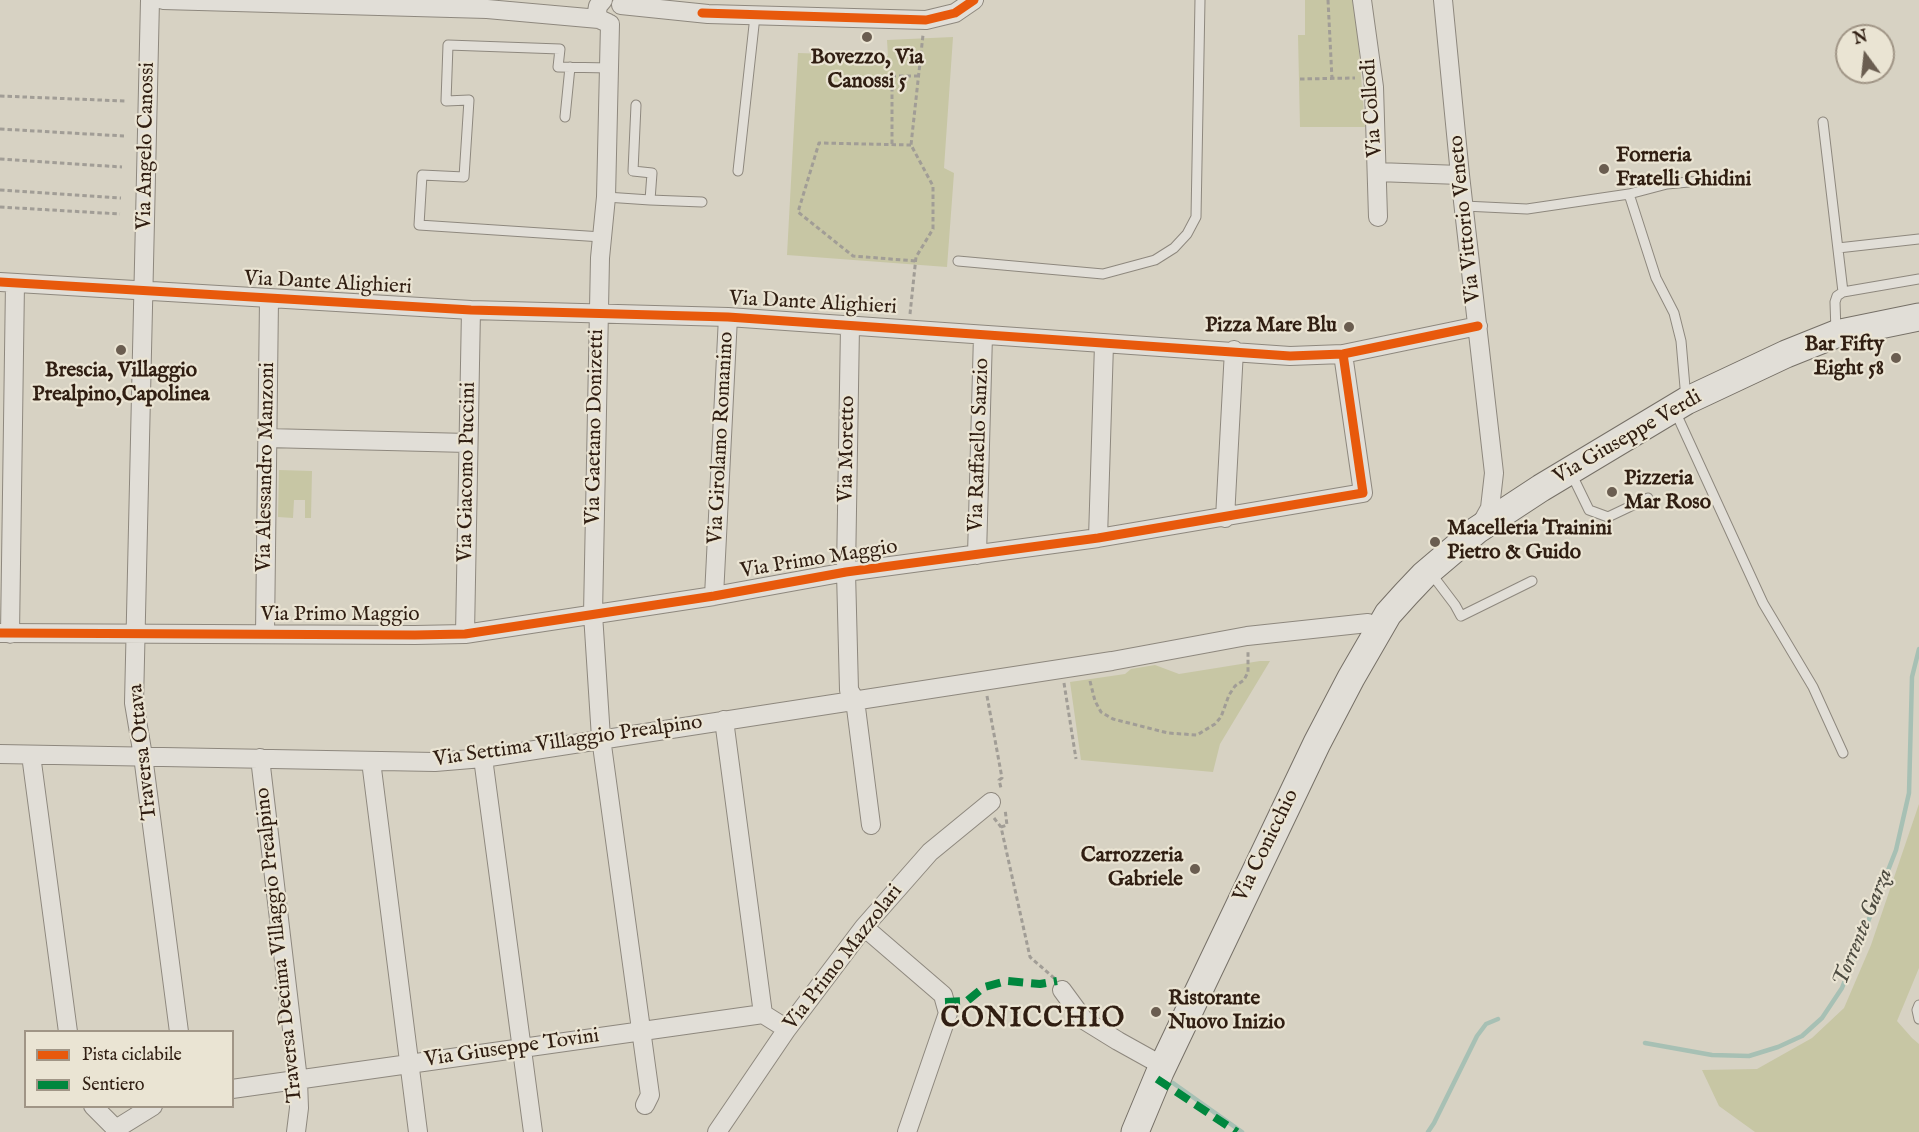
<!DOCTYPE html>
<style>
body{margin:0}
#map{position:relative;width:1919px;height:1132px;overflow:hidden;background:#d7d2c3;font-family:"IM FELL English",serif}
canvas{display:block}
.legend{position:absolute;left:24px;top:1030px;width:210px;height:78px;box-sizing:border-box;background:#eae4d3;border:2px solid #a09586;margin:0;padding:8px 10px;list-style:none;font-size:18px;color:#301e12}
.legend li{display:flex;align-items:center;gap:12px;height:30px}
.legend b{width:30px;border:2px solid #a09586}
.north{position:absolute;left:1835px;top:24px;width:60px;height:60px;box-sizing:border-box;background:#eae4d3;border:2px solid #a09586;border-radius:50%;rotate:345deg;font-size:16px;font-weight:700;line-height:24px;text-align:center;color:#301e12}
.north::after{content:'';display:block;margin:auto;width:21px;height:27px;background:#6a5d50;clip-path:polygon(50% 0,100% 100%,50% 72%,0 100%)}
</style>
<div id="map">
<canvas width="1919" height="1132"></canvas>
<ul class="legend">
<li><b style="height:8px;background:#e8590c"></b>Pista ciclabile</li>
<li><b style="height:8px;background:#00873e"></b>Sentiero</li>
</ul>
<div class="north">N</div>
</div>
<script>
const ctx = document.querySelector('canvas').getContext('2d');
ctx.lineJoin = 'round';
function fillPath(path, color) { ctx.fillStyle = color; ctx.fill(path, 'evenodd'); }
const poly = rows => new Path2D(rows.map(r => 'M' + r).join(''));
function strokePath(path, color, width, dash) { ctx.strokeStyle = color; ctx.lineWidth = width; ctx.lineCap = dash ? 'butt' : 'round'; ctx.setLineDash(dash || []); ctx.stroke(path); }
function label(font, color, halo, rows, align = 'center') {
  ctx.font = font + ' "IM FELL English",serif'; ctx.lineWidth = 4.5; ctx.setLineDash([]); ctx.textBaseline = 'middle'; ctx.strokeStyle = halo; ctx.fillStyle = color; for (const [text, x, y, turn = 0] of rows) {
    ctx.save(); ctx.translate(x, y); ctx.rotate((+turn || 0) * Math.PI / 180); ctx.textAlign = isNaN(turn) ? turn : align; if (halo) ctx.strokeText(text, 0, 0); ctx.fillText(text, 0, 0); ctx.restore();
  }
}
fillPath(poly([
 [1305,0,1355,0,1365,127,1300,127,1298,35,1305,35],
 [953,37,944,168,954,173,947,267,787,255,798,53,888,56,887,40],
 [279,470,312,471,311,518,305,518,305,500,294,500,293,518,278,517],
 [1260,661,1270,661,1220,744,1213,772,1081,760,1070,682,1125,674,1131,669,1155,665,1179,674],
 [1919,804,1919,968,1897,1021,1912,1038,1919,1044,1919,1132,1755,1132,1719,1106,1702,1070,1757,1069,1812,1038,1844,1008,1871,945]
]), '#c7c6a4');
strokePath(poly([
 [1645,1043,1712,1055,1749,1056,1778,1047,1802,1036,1822,1018,1842,988,1896,850,1909,793,1912,677,1919,649],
 [1173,1083,1242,1132],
 [1428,1132,1434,1123,1477,1036,1486,1024,1498,1019]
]), '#a7c0b4', 4.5);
const service = poly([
 [565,117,570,67],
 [1823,122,1843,292],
 [738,171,755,16],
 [1629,194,1656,278,1674,313,1681,341,1686,399],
 [606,197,650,200,652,173,633,171,636,105],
 [650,200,702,202],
 [1464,206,1527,209,1629,194,1667,184,1722,179],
 [602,237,419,225,422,175,464,177,469,100,446,101,448,45,560,49,558,67,610,68],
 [1838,248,1919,239],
 [958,261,1103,274,1155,260,1174,248,1187,234,1196,217,1200,0],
 [1836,332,1835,302,1837,296,1843,292,1919,279],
 [1675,411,1763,603,1813,687,1843,753],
 [1571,473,1589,510,1608,517,1648,498],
 [1430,572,1455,605,1461,616,1532,581],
 [1919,1005,1917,1010,1919,1019]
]);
const minor = poly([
 [150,0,134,703,143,756,179,1032],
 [163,0,487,9,599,19],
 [603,0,598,6,597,12,599,19,608,23],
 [1362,0,1374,87,1378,217],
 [1443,0,1460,175,1494,473,1490,508,1480,526],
 [621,5,708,14,926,20,955,13,974,0],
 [610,24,606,197,600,258,593,614,601,738,650,1095,645,1105],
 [1377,172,1460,175],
 [0,282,471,310,728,317,1290,356,1343,354,1478,326],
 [850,326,846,572,849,690,855,700,871,825],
 [267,438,468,443],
 [1225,518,1234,350],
 [1098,538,1104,344],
 [977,555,983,335],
 [714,596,728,317],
 [0,633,415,635,465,634,714,596,846,572,1098,538,1363,493,1343,354],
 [10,634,15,283],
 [265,634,269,299],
 [465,634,471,310],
 [724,720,763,1014],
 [0,754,435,762,483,758,1112,661,1247,636,1368,623],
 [31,755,68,1032],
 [260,758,298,1080,299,1108,296,1132],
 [483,758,533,1132],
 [371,761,418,1132],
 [864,927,943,995,948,1013,907,1132],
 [1062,990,1084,1020,1118,1041,1163,1066],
 [232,1089,763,1014,787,1029],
 [93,1106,116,1129],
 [115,1132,116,1129,153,1106],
 [717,1132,787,1029,864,927,930,852,991,802]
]);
const secondary = poly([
 [1135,1132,1160,1072,1317,743,1351,678,1388,614,1406,594,1424,575,1477,530,1541,488,1686,401,1786,354,1836,334,1919,317]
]);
strokePath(service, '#8e887e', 11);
strokePath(minor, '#8e887e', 20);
strokePath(secondary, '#767067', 29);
strokePath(poly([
 [1328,0,1332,79],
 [1300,79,1355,78],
 [0,96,125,101],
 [0,129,124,136],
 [892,144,892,76,918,76],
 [911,145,819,143,798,212,853,256,916,261],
 [0,159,122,167],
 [0,190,121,198],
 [0,207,120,214],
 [910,314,916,257,933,229,933,186,911,145,923,35],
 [1090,681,1095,701,1101,712,1113,719,1168,733,1197,735,1215,724,1221,717,1229,695,1235,686,1244,680,1248,672,1248,651],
 [1064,683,1076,759],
 [987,696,1002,778,999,780,1001,788],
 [994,818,1001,827,1030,957,1054,978],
 [1001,827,1007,825,1005,809]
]), '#a19d96', 3, [4.5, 3]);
strokePath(service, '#e1ded7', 9);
strokePath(minor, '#e1ded7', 18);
strokePath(secondary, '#e1ded7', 27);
strokePath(poly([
 [945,1002,967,1001,984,987,1007,981,1040,984,1057,981],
 [1157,1079,1237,1132]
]), '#00873e', 8, [15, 8]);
strokePath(poly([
 [702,13,926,20,955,13,974,0],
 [0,282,471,310,728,317,1290,356,1343,354,1478,326],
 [0,633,415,635,465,634,714,596,846,572,1098,538,1363,493,1343,354]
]), '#e8590c', 9);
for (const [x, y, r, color] of [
 [867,37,6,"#6a5d50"],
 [1604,169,6,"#6a5d50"],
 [1349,327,6,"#6a5d50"],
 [121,350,6,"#6a5d50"],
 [1896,358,6,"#6a5d50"],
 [1612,492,6,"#6a5d50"],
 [1435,542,6,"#6a5d50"],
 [1195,869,6,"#6a5d50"],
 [1156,1012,6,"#6a5d50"]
]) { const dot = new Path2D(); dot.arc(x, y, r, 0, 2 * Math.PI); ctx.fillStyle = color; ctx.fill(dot); strokePath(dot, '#eae4d3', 2); }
label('bold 21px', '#301e12', '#eae4d3', [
 ["Bovezzo, Via",867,59,"center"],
 ["Canossi 5",867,83,"center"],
 ["Forneria",1616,157],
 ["Fratelli Ghidini",1616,181],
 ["Pizza Mare Blu",1337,327,"right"],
 ["Bar Fifty",1884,346,"right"],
 ["Eight 58",1884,370,"right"],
 ["Brescia, Villaggio",121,372,"center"],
 ["Prealpino,Capolinea",121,396,"center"],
 ["Pizzeria",1624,480],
 ["Mar Roso",1624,504],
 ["Macelleria Trainini",1447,530],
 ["Pietro & Guido",1447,554],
 ["Carrozzeria",1183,857,"right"],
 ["Gabriele",1183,881,"right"],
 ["Ristorante",1168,1000],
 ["Nuovo Inizio",1168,1024]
], 'left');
label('21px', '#301e12', '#eae4d3', [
 ["Via Collodi",1373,108,-94],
 ["Via Angelo Canossi",147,146,-89],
 ["Via Vittorio Veneto",1466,219,-96],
 ["Via Dante Alighieri",328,284,3],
 ["Via Dante Alighieri",813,304,3],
 ["Via Gaetano Donizetti",596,427,-89],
 ["Via Girolamo Romanino",722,438,-87],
 ["Via Giuseppe Verdi",1628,438,-30],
 ["Via Raffaello Sanzio",980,445,-88],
 ["Via Moretto",848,449,-89],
 ["Via Alessandro Manzoni",267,467,-89],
 ["Via Giacomo Puccini",468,472,-89],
 ["Via Primo Maggio",819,560,-9],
 ["Via Primo Maggio",340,616],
 ["Via Settima Villaggio Prealpino",568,742,-8],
 ["Traversa Ottava",144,752,-96],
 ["Via Conicchio",1267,846,-64],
 ["Traversa Decima Villaggio Prealpino",280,945,-96],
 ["Via Primo Mazzolari",844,958,-52],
 ["Via Giuseppe Tovini",512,1049,-8]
]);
label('italic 22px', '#4e4c41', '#eae4d3', [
 ["Torrente Garza",1864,928,-68]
]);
ctx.letterSpacing = '1.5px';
label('bold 27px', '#301e12', '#eae4d3', [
 ["CONICCHIO",1033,1020]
]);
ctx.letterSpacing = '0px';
</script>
